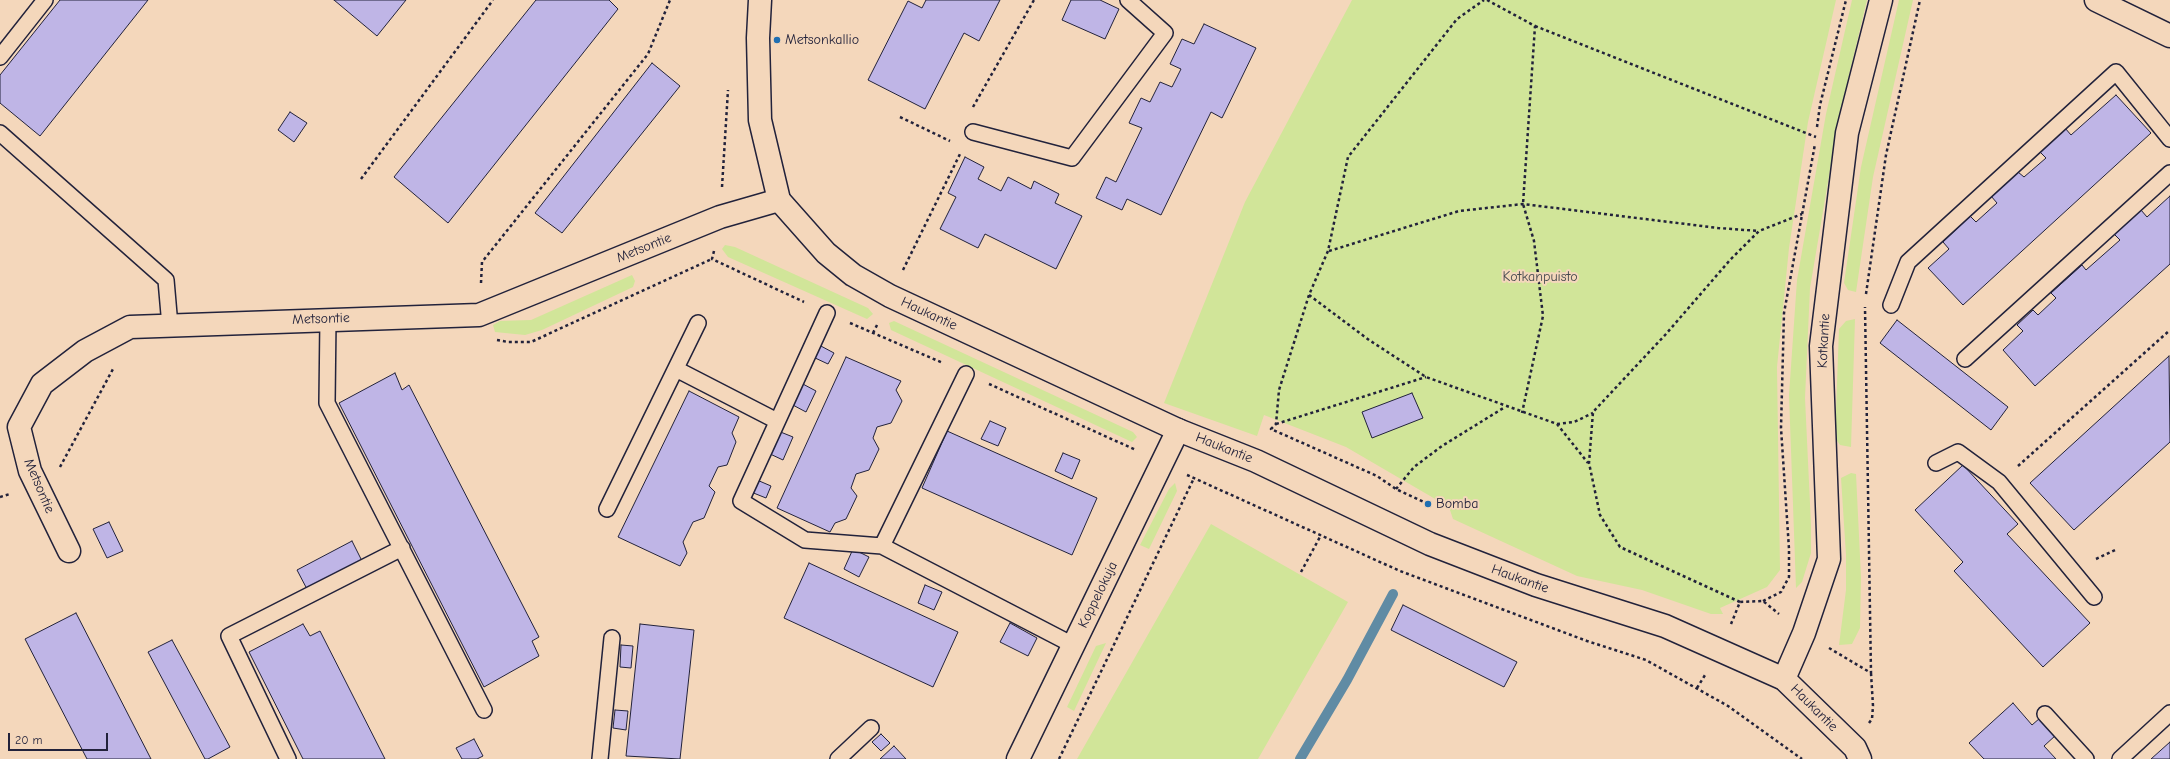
<!DOCTYPE html>
<style>
body{margin:0}
#map{position:relative;width:2170px;height:759px;overflow:hidden;background:#f4d7bb;font-family:"Comic Neue",sans-serif}
canvas{display:block}
.scale{position:absolute;left:8px;top:733px;width:100px;height:18px;box-sizing:border-box;border:2px solid #22223b;border-top:0;padding-left:5px;font-size:12px;line-height:14px;white-space:nowrap;color:#22223b;-webkit-text-stroke:3px #f4d7bb;paint-order:stroke}
</style>
<div id="map">
<canvas width="2170" height="759"></canvas>
<div class="scale">20 m</div>
</div>
<script>
const ctx = document.querySelector('canvas').getContext('2d');
ctx.lineJoin = 'round';
function fillPath(path, color) { ctx.fillStyle = color; ctx.fill(path, 'evenodd'); }
const poly = rows => new Path2D(rows.map(r => 'M' + r).join(''));
function strokePath(path, color, width, dash) { ctx.strokeStyle = color; ctx.lineWidth = width; ctx.lineCap = dash ? 'butt' : 'round'; ctx.setLineDash(dash || []); ctx.stroke(path); }
function label(font, color, halo, rows, align = 'center') {
  ctx.font = font + ' "Comic Neue",sans-serif'; ctx.lineWidth = 4; ctx.setLineDash([]); ctx.textBaseline = 'middle'; ctx.strokeStyle = halo; ctx.fillStyle = color; for (const [text, x, y, turn = 0] of rows) {
    ctx.save(); ctx.translate(x, y); ctx.rotate((+turn || 0) * Math.PI / 180); ctx.textAlign = isNaN(turn) ? turn : align; if (halo) ctx.strokeText(text, 0, 0); ctx.fillText(text, 0, 0); ctx.restore();
  }
}
fillPath(poly([
 [1352,0,1836,0,1808,122,1789,248,1777,367,1780,570,1767,587,1720,608,1723,614,1711,614,1642,590,1577,576,1453,519,1449,507,1346,447,1264,415,1257,436,1164,403,1245,202],
 [1852,0,1867,0,1839,117,1810,288,1805,398,1811,525,1811,553,1802,582,1796,588,1789,395,1797,280,1826,114],
 [1899,0,1913,0,1873,177,1856,292,1848,290,1844,283,1861,167],
 [725,245,735,247,868,308,873,314,867,319,728,257,722,249],
 [632,275,635,281,633,287,542,330,525,335,495,332,493,325,500,321,531,320],
 [1855,319,1851,447,1840,445,1835,438,1839,329,1846,321],
 [894,321,1133,432,1137,437,1132,442,891,330,889,323],
 [1851,473,1856,474,1861,577,1860,628,1852,644,1839,645,1846,590,1846,555,1841,478],
 [1175,483,1177,491,1149,549,1140,545,1169,489],
 [1211,524,1348,602,1258,759,1077,759],
 [1106,643,1074,711,1067,707,1096,646]
]), '#d1e599');
strokePath(poly([
 [1300,759,1347,680,1393,594]
]), '#608ba4', 10);
const building = poly([
 [60,0,148,0,40,136,0,103,0,75,60,0],
 [334,0,406,0,377,36,334,0],
 [536,0,609,0,618,9,448,223,394,177,536,0],
 [926,0,1000,0,979,41,964,33,925,109,868,80,908,1,922,8,926,0],
 [1071,0,1100,0,1119,9,1105,39,1062,20,1071,0],
 [1204,24,1256,48,1222,118,1211,112,1161,215,1127,199,1122,210,1096,198,1106,177,1116,182,1142,128,1129,123,1141,98,1150,102,1160,82,1172,87,1181,69,1170,64,1182,39,1194,44,1204,24],
 [652,63,680,86,562,233,535,213,652,63],
 [2116,95,2151,133,1963,305,1928,268,1949,249,1943,242,1970,216,1976,222,1997,203,1991,196,2018,172,2024,177,2046,158,2040,152,2065,128,2071,135,2116,95],
 [290,112,307,123,294,142,278,130,290,112],
 [965,157,984,167,978,179,1001,191,1008,177,1031,189,1034,181,1059,194,1055,203,1082,216,1056,269,985,234,978,248,940,229,956,197,948,193,965,157],
 [2170,196,2170,264,2035,386,2003,350,2023,331,2017,325,2033,310,2038,315,2056,298,2051,293,2082,265,2086,270,2120,240,2114,234,2141,210,2147,217,2170,196],
 [1897,320,2008,407,1991,430,1880,343,1897,320],
 [819,345,834,353,828,364,813,357,819,345],
 [2169,356,2170,442,2074,530,2030,483,2169,356],
 [846,357,901,381,896,390,902,401,891,423,877,427,873,438,879,449,869,470,856,474,851,488,857,496,846,519,835,523,830,532,777,508,846,357],
 [395,373,402,390,409,385,539,637,532,641,539,656,484,687,339,403,395,373],
 [801,383,816,391,806,412,791,404,801,383],
 [689,391,739,417,732,433,736,442,727,465,718,467,709,486,715,492,704,518,693,522,683,542,687,553,680,566,618,537,689,391],
 [1412,393,1423,418,1372,438,1362,412,1412,393],
 [990,421,1006,428,998,446,981,439,990,421],
 [778,431,793,437,783,460,768,453,778,431],
 [947,431,1097,498,1072,555,922,488,947,431],
 [1063,453,1080,460,1072,479,1055,471,1063,453],
 [1963,465,2018,524,2007,534,2090,623,2043,667,1954,571,1963,562,1915,510,1963,465],
 [757,480,771,486,766,498,751,492,757,480],
 [109,522,123,551,107,558,93,529,109,522],
 [352,541,363,563,308,591,297,570,352,541],
 [853,549,869,557,859,577,844,569,853,549],
 [809,563,958,632,933,687,784,618,809,563],
 [925,585,942,592,934,610,918,603,925,585],
 [1403,605,1517,662,1504,687,1391,630,1403,605],
 [76,613,151,759,87,759,25,639,76,613],
 [1010,623,1037,638,1028,656,1000,642,1010,623],
 [303,624,310,636,320,631,385,759,303,759,249,652,303,624],
 [640,624,694,630,680,759,626,756,640,624],
 [172,640,230,747,208,759,205,759,148,652,172,640],
 [621,645,633,646,631,668,620,667,621,645],
 [2013,703,2032,725,2040,718,2056,735,2044,746,2056,759,1984,759,1969,743,2013,703],
 [615,710,628,711,626,730,613,728,615,710],
 [881,734,890,743,881,751,872,742,881,734],
 [474,739,483,756,477,759,462,759,456,748,474,739],
 [2170,742,2170,759,2151,759,2170,742],
 [894,746,906,759,880,759,894,746]
]);
fillPath(building, '#bfb5e6');
strokePath(building, '#22223b', 1);
const lane = poly([
 [0,57,45,0],
 [973,132,1072,158,1165,33,1128,0],
 [0,133,166,280,170,326],
 [1891,305,1908,262,2116,72,2170,139],
 [827,313,741,501,805,540,882,546],
 [328,319,327,403,484,710],
 [1965,359,2170,173],
 [676,369,777,421],
 [966,374,882,546,1073,645],
 [1936,463,1958,452,1999,482,2094,597],
 [607,509,698,323],
 [2045,714,2086,759],
 [288,759,229,636,402,548],
 [600,759,612,638],
 [838,759,871,728],
 [2120,759,2170,713]
]);
const street = poly([
 [2096,0,2170,36],
 [69,551,30,471,19,427,42,384,85,351,130,327,479,315,720,217,779,200],
 [1784,679,1804,633,1829,559,1821,346,1847,133,1881,0],
 [1018,759,1178,430]
]);
const secondary = poly([
 [760,0,758,38,760,120,779,200,826,253,853,275,890,296,1178,430,1256,461,1430,544,1536,585,1665,626,1784,679,1855,748,1860,759]
]);
strokePath(lane, '#22223b', 18);
strokePath(street, '#22223b', 25);
strokePath(secondary, '#22223b', 25);
strokePath(poly([
 [1487,0,1535,26,1523,204,1534,241,1543,316,1522,413],
 [1535,26,1816,137],
 [973,107,1034,0],
 [900,117,950,141],
 [1817,127,1820,105,1846,0],
 [361,179,493,0],
 [722,187,728,90],
 [714,251,712,259,804,302],
 [1329,251,1459,211,1523,204,1718,228,1759,231],
 [903,270,960,154],
 [481,283,482,262,648,54,670,0],
 [1866,294,1886,155,1920,0],
 [1309,295,1369,340,1426,377,1557,424,1588,463],
 [850,323,943,363],
 [873,333,878,323],
 [497,340,508,342,531,342,712,259],
 [989,384,1136,450],
 [1276,424,1426,377],
 [1557,424,1574,422,1593,413],
 [2018,466,2170,330],
 [60,467,113,369],
 [1187,475,1400,571,1587,641,1646,660,1728,706,1802,759],
 [1396,489,1414,467,1442,446,1505,407],
 [0,497,10,494],
 [1428,504,1396,489,1377,476,1271,429,1276,424,1279,390,1309,295,1328,251,1348,157,1457,19,1484,0],
 [2096,559,2115,550],
 [1301,572,1321,535],
 [1763,601,1781,592,1789,577,1789,549,1781,428,1784,313,1815,144],
 [1740,602,1620,547,1600,515,1589,463,1593,412,1666,334,1730,260,1759,231,1802,214],
 [1731,624,1740,602,1763,601,1779,614],
 [1829,648,1871,673,1865,307],
 [1697,688,1705,675],
 [1869,723,1872,719,1873,706,1871,673],
 [1059,759,1194,478]
]), '#22223b', 2.5, [3, 3]);
strokePath(lane, '#f4d7bb', 15);
strokePath(street, '#f4d7bb', 22);
strokePath(secondary, '#f4d7bb', 22);
for (const [x, y, r, color] of [
 [777,40,4,"#1f6fb2"],
 [1428,504,4,"#1f6fb2"]
]) { const dot = new Path2D(); dot.arc(x, y, r, 0, 2 * Math.PI); ctx.fillStyle = color; ctx.fill(dot); strokePath(dot, '#f4d7bb', 1.5); }
label('14px', '#22223b', '#f4d7bb', [
 ["Metsonkallio",785,40],
 ["Bomba",1436,504]
], 'left');
label('14px', '#22223b', '#f4d7bb', [
 ["Metsontie",644,248,-22],
 ["Haukantie",929,314,25],
 ["Metsontie",321,319,-2],
 ["Kotkantie",1824,341,-87],
 ["Haukantie",1224,448,22],
 ["Metsontie",39,486,67],
 ["Haukantie",1520,579,20],
 ["Koppelokuja",1098,595,-64],
 ["Haukantie",1814,708,45]
]);
label('14px', '#45494e', '#f4d7bb', [
 ["Kotkanpuisto",1540,277]
]);
</script>
